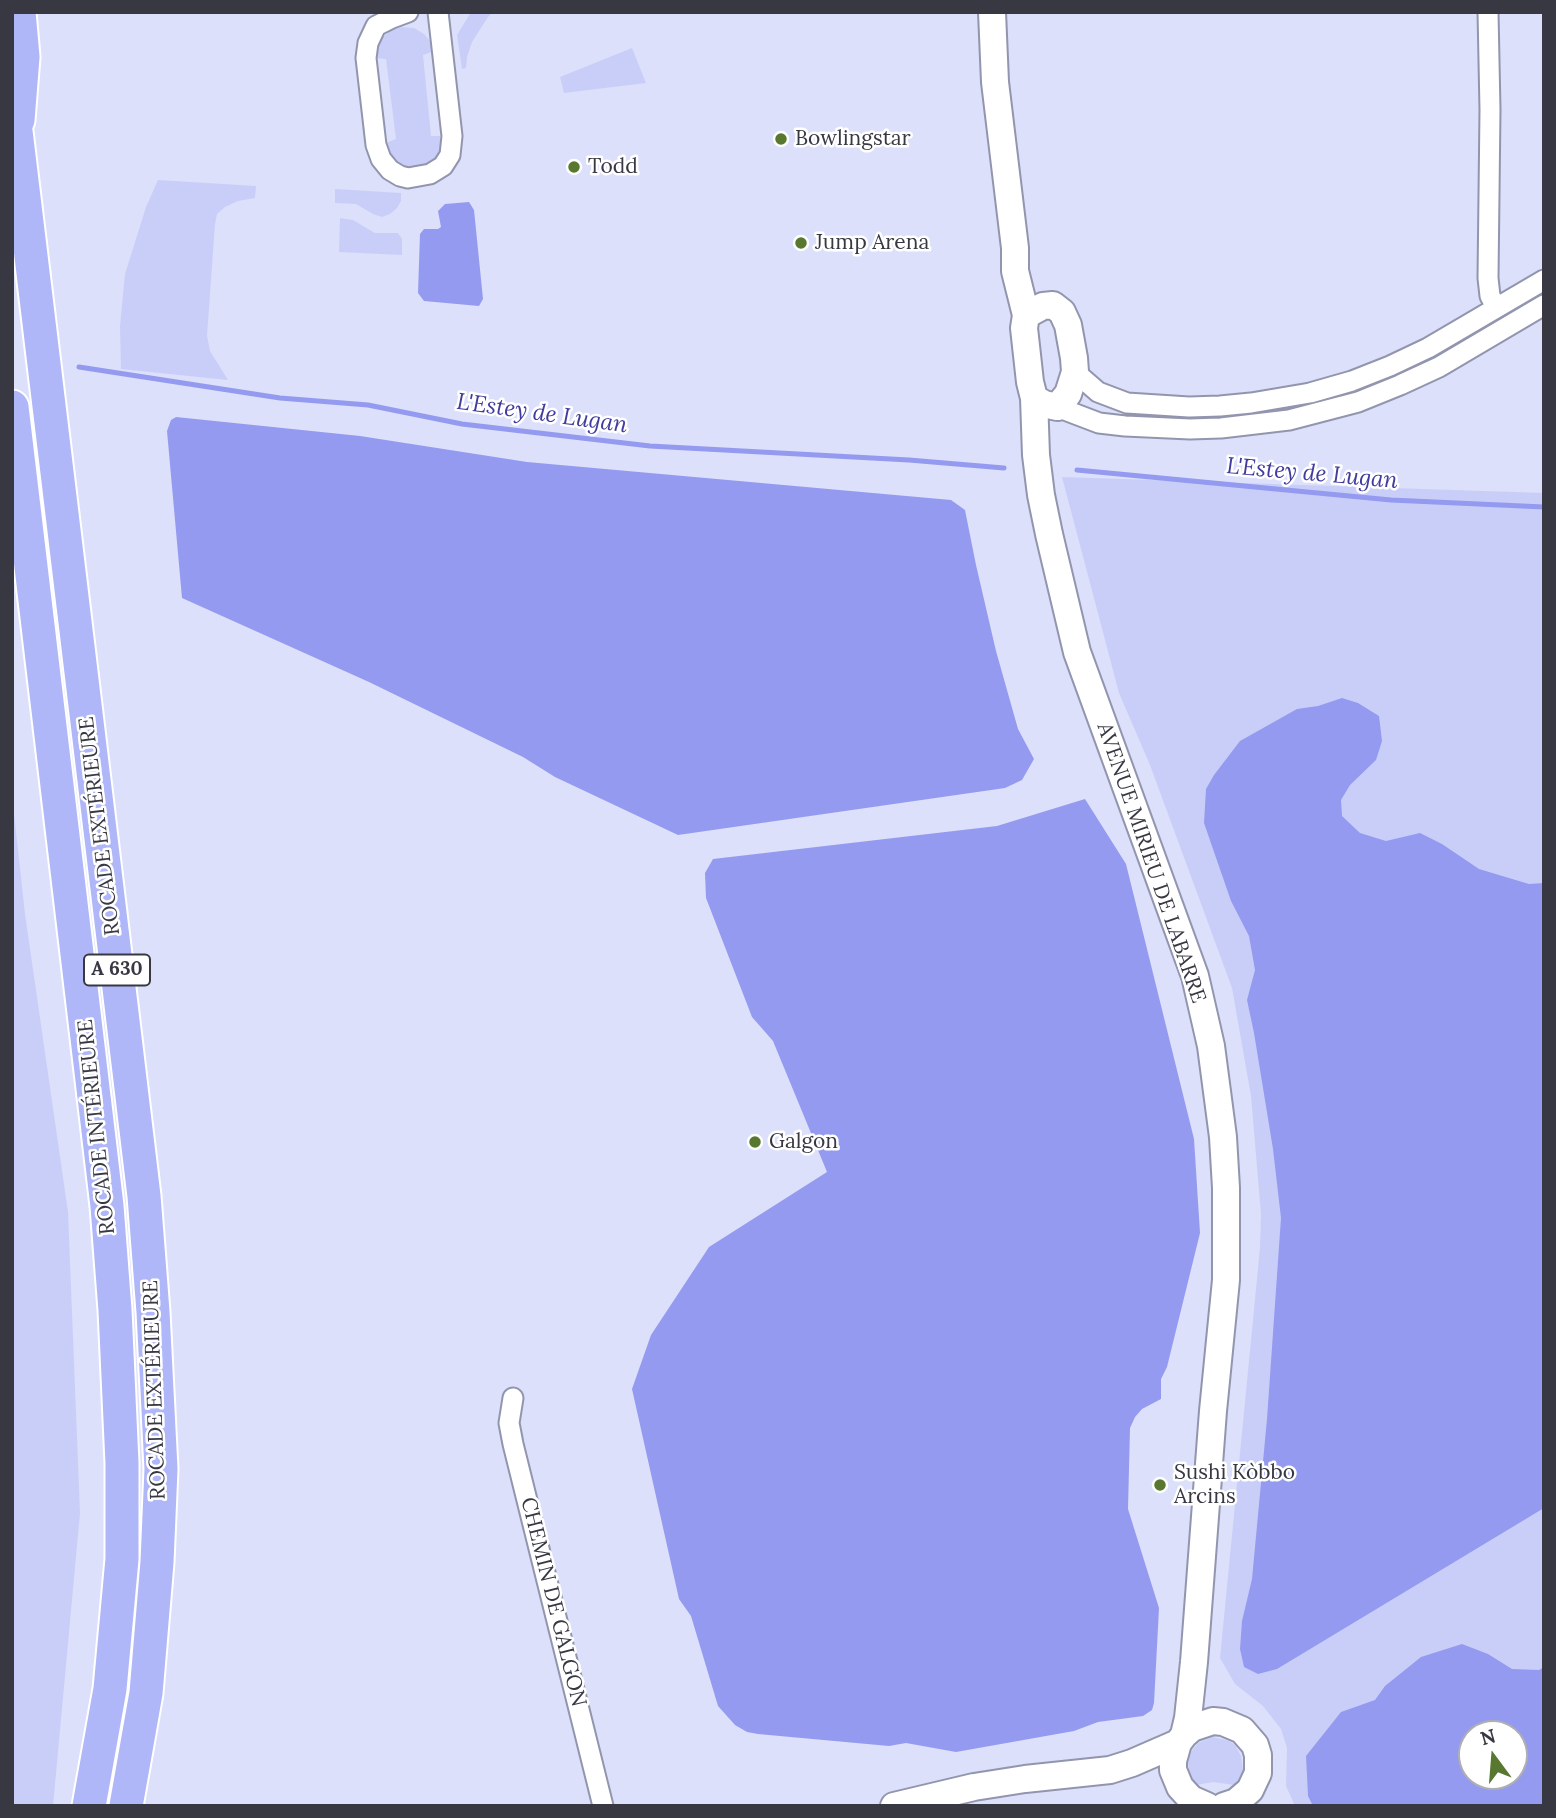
<!DOCTYPE html>
<meta charset="utf-8">
<style>
body{margin:0}
#map{position:relative;width:1556px;height:1818px;overflow:hidden;background:#dce0fa;font-family:Lora,serif}
canvas{display:block}
.frame{position:absolute;inset:0;border:14px solid #373842;pointer-events:none}
.north{position:absolute;left:1458px;top:1720px;width:70px;height:70px;box-sizing:border-box;background:#fff;border:2px solid #afafb3;border-radius:50%;rotate:344deg;font-size:19px;font-weight:700;line-height:28px;text-align:center;color:#373842}
.north::after{content:'';display:block;margin:auto;width:24px;height:32px;background:#58782f;clip-path:polygon(50% 0,100% 100%,50% 72%,0 100%)}
</style>
<div id="map">
<canvas width="1556" height="1818"></canvas>
<div class="frame"></div>
<div class="north">N</div>
</div>
<script>
const ctx = document.querySelector('canvas').getContext('2d');
ctx.lineJoin = 'round';
function fillPath(path, color) { ctx.fillStyle = color; ctx.fill(path, 'evenodd'); }
const poly = rows => new Path2D(rows.map(r => 'M' + r).join(''));
function strokePath(path, color, width, dash) { ctx.strokeStyle = color; ctx.lineWidth = width; ctx.lineCap = dash ? 'butt' : 'round'; ctx.setLineDash(dash || []); ctx.stroke(path); }
function label(font, color, halo, rows, align = 'center') {
  ctx.font = font + ' Lora,serif'; ctx.lineWidth = 5; ctx.setLineDash([]); ctx.textBaseline = 'middle'; ctx.strokeStyle = halo; ctx.fillStyle = color; for (const [text, x, y, turn = 0] of rows) {
    ctx.save(); ctx.translate(x, y); ctx.rotate((+turn || 0) * Math.PI / 180); ctx.textAlign = isNaN(turn) ? turn : align; if (halo) ctx.strokeText(text, 0, 0); ctx.fillText(text, 0, 0); ctx.restore();
  }
}
fillPath(poly([
 [471,12,493,12,488,17,472,42,467,57,466,68,462,69,457,35],
 [402,27,414,28,424,34,430,41,434,51,423,55,431,136,440,136,440,153,436,159,428,165,415,168,405,168,394,161,387,153,383,144,396,139,386,59,375,58,377,46,383,37,392,30],
 [632,48,646,83,564,93,560,77],
 [158,180,256,186,255,198,238,201,225,207,217,214,215,224,207,336,210,351,228,380,121,369,120,326,125,274,146,207],
 [335,189,401,193,401,201,397,208,390,214,382,217,373,214,356,204,335,203],
 [340,218,353,220,375,233,398,233,402,239,402,255,339,252],
 [1062,477,1544,493,1544,1806,1295,1806,1286,1786,1287,1748,1281,1729,1263,1706,1235,1684,1220,1658,1260,1248,1261,1214,1251,1096,1232,988,1150,765,1119,693],
 [1472,1734,1514,1734,1514,1776,1472,1776],
 [12,795,25,914,68,1212,80,1513,53,1806,12,1806],
 [1213,1737,1229,1741,1235,1745,1241,1756,1243,1770,1239,1780,1234,1785,1213,1782,1196,1785,1190,1775,1188,1763,1191,1752,1198,1743]
]), '#c9cef9');
fillPath(poly([
 [469,202,474,210,483,299,479,306,424,301,418,293,420,234,424,229,438,229,441,227,438,211,445,204],
 [176,417,360,436,527,462,951,500,965,510,976,565,996,651,1018,729,1034,759,1022,780,1005,788,678,835,555,777,523,757,369,682,182,598,167,431,171,420],
 [1342,698,1358,703,1379,716,1382,741,1376,760,1350,785,1341,800,1342,816,1360,833,1386,841,1420,833,1442,844,1479,869,1529,884,1544,883,1544,1508,1277,1669,1258,1674,1244,1667,1240,1649,1242,1621,1252,1579,1267,1419,1281,1218,1273,1149,1254,1033,1247,1000,1255,970,1249,936,1231,901,1204,823,1206,789,1214,775,1240,741,1297,709,1318,706],
 [1085,799,1126,864,1194,1139,1200,1233,1167,1367,1161,1379,1161,1399,1142,1409,1135,1417,1130,1428,1128,1509,1159,1608,1154,1703,1152,1710,1143,1716,1098,1722,1074,1731,956,1752,906,1743,889,1746,758,1734,747,1732,735,1725,718,1706,691,1616,679,1599,632,1389,651,1335,709,1247,827,1172,773,1041,752,1017,706,898,705,873,713,859,997,826],
 [1462,1644,1488,1654,1512,1669,1539,1670,1544,1667,1544,1806,1313,1806,1308,1796,1306,1756,1341,1712,1375,1700,1385,1686,1421,1657],
 [1514,1734,1514,1776,1472,1776,1472,1734]
]), '#949aef');
strokePath(poly([
 [79,367,280,398,368,405,462,424,650,446,909,460,1004,468],
 [1077,470,1391,500,1544,507]
]), '#949aef', 5);
const street = poly([
 [408,12,392,18,376,26,368,43,366,58,376,145,381,159,390,170,400,176,408,178,430,174,443,166,450,155,452,136,438,12],
 [1488,12,1490,110,1488,278,1490,296,1496,307],
 [1075,372,1098,392,1127,403,1189,407,1220,406,1251,403,1310,393,1352,381,1390,366,1428,348,1544,280],
 [1057,407,1099,423,1125,426,1190,429,1221,428,1289,420,1358,402,1400,385,1439,367,1544,305],
 [513,1398,509,1423,513,1444,603,1806]
]);
const secondary = poly([
 [992,12,995,82,1015,248,1015,271,1026,315],
 [1034,398,1044,404,1057,407,1068,394,1075,372,1074,358,1068,325,1062,312,1053,305,1043,306,1026,315,1024,328,1030,382,1034,398,1036,455,1041,495,1049,534,1077,652,1195,976,1211,1046,1223,1137,1226,1188,1226,1280,1213,1411,1194,1662,1188,1718,1184,1735],
 [894,1806,974,1787,1025,1779,1110,1770,1132,1763,1178,1743],
 [1207,1806,1191,1799,1180,1787,1173,1770,1173,1761,1178,1743,1184,1735,1192,1728,1213,1721,1223,1722,1242,1730,1255,1745,1258,1755,1258,1773,1250,1790,1236,1802,1224,1806]
]);
const highway = poly([
 [12,98,144,1196,153,1312,161,1469,157,1562,146,1693,126,1806],
 [18,120,23,57,19,12],
 [12,407,107,1206,115,1310,122,1463,122,1559,110,1689,89,1806]
]);
strokePath(street, '#9295ae', 23);
strokePath(secondary, '#9295ae', 30);
strokePath(highway, '#fff', 37);
strokePath(street, '#fff', 19);
strokePath(secondary, '#fff', 26);
strokePath(highway, '#b0b7f8', 33);
for (const [x, y, r, color] of [
 [781,139,7,"#58782f"],
 [574,167,7,"#58782f"],
 [801,243,7,"#58782f"],
 [755,1142,7,"#58782f"],
 [1160,1485,7,"#58782f"]
]) { const dot = new Path2D(); dot.arc(x, y, r, 0, 2 * Math.PI); ctx.fillStyle = color; ctx.fill(dot); strokePath(dot, '#fff', 2.5); }
for (const [x, y, w] of [
 [117,970,66]
]) { const box = new Path2D(); box.roundRect(x - w / 2, y - 15.5, w, 31, 5); ctx.fillStyle = '#fff'; ctx.fill(box); strokePath(box, '#373842', 2); }
label('bold 19px', '#373842', null, [
 ["A 630",117,970]
]);
label('21px', '#373842', '#fff', [
 ["Bowlingstar",795,139],
 ["Todd",588,167],
 ["Jump Arena",815,243],
 ["Galgon",769,1142],
 ["Sushi Kòbbo",1174,1473],
 ["Arcins",1174,1497]
], 'left');
label('21px', '#373842', '#fff', [
 ["ROCADE EXTÉRIEURE",100,826,-97],
 ["AVENUE MIRIEU DE LABARRE",1151,863,71],
 ["ROCADE INTÉRIEURE",97,1127,-96],
 ["ROCADE EXTÉRIEURE",155,1390,-92],
 ["CHEMIN DE GALGON",553,1602,76]
]);
label('italic 23px', '#403b9c', '#fff', [
 ["L'Estey de Lugan",542,414,8],
 ["L'Estey de Lugan",1312,474,5]
]);
</script>
